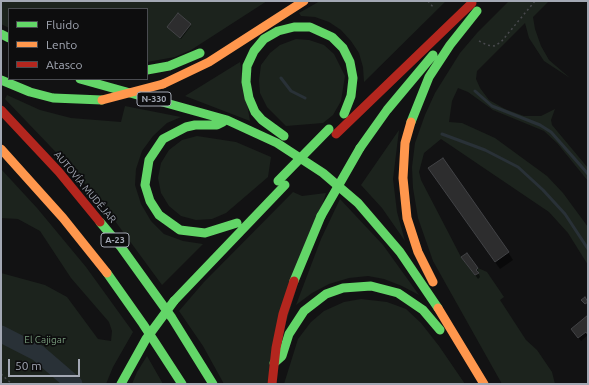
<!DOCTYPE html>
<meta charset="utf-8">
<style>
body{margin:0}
#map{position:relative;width:589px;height:385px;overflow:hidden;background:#121213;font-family:Ubuntu,sans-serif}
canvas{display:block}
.frame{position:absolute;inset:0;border:2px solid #a3a8b4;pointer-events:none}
.legend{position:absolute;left:8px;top:8px;width:140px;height:72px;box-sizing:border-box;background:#0d0d0e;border:1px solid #494b50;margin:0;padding:5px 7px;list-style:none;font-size:12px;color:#a3a8b4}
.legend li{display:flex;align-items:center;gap:8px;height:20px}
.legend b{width:20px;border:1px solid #494b50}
.scale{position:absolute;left:8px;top:359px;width:72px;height:18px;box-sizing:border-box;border:2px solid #a3a8b4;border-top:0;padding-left:5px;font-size:12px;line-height:14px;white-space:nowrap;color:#a3a8b4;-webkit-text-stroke:3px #0d0d0e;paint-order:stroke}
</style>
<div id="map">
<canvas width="589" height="385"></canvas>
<div class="frame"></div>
<ul class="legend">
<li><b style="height:5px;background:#63d668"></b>Fluido</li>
<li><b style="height:5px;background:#ff974d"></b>Lento</li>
<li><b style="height:5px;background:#b3261e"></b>Atasco</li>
</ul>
<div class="scale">50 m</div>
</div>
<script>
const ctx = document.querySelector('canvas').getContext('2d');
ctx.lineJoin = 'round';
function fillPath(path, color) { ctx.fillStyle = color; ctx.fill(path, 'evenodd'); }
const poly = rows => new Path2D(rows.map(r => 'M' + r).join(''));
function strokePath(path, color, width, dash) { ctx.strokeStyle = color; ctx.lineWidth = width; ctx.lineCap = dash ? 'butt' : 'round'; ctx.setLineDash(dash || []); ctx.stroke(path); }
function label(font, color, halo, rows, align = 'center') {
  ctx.font = font + ' Ubuntu,sans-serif'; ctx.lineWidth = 3.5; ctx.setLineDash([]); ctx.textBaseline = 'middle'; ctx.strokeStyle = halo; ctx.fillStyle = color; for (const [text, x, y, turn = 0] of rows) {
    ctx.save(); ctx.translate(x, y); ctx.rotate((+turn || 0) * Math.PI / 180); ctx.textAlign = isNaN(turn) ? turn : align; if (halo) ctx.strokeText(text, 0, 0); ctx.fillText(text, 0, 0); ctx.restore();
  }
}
fillPath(poly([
 [1,1,267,1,191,50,175,57,147,62,147,9,9,9,9,28,1,24],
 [320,1,446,1,364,82,363,67,359,53,351,41,341,30,329,22,315,17,301,16,299,13],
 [509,1,549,1,533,17,535,29,541,46,549,60,570,78,544,61,529,38,525,23,477,71,476,79,480,88,489,100,505,109,524,116,541,116,555,109,551,120,552,125,588,168,588,181,557,143,544,131,493,110,468,92,458,88,452,101,449,122,462,123,495,138,547,176,563,193,588,227,588,265,568,233,549,212,441,139,424,153,419,172,421,180,461,257,475,275,479,273,476,270,478,268,487,272,504,297,500,300,526,340,537,350,552,372,555,384,502,384,433,261,418,218,413,188,412,167,415,143,425,115,435,93,460,53,477,33],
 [296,39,309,40,324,45,334,54,345,76,341,101,333,115,323,123,286,126,267,107,260,93,259,80,261,65,270,53,280,45],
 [240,62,250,121,185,96],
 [7,95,40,110,71,118,121,122,125,106,181,117,167,123,153,136,142,151,136,169,135,185,141,204,151,221,164,234,183,241,203,244,162,285,104,206,72,169,5,99],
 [399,130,393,179,397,212,405,241,382,208,361,185],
 [197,136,236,142,271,157,268,177,226,213,212,219,196,220,181,216,169,206,161,193,158,178,161,163,169,150,182,140],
 [1,169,37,208,86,267,133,332,113,367,106,384,3,384,1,380,1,273,45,285,67,297,98,339,111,341,112,331,109,322,71,278,40,231,18,219,1,218],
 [293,192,302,196,326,193,267,384,224,384,203,346,179,311,204,282],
 [340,199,383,245,419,295,402,286,384,279,368,276,349,278,329,284,312,293,296,305,321,239],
 [361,299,387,302,406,309,421,323,439,346,465,384,284,384,298,339,311,322,324,311,344,302],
 [147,356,163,384,132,384,137,372]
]), '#1c231d');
fillPath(poly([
 [190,25,191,26,181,39,168,27],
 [434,176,508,252,513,260,500,269],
 [465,261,477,268,480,277,478,279],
 [588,316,588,335,581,341,572,329]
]), '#0007');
strokePath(poly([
 [281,78,291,91,305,98],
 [475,91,492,106,540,125,551,132,588,174],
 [442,134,485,150,518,167,543,190,565,214,588,249]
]), '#293137', 3);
strokePath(poly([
 [1,334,38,353,74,384]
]), '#293137', 17);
const building = poly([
 [178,13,191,24,180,38,167,27,178,13],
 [443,158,509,252,495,262,428,168,443,158],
 [467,253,478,268,476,270,479,273,475,275,461,257,467,253],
 [585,297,588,302,585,304,581,300,585,297],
 [588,315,588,335,586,332,578,338,571,329,588,315]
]);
fillPath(building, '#2d2d2e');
strokePath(building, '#424346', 1);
strokePath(poly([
 [428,1,433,7],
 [479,41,487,45,494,46,501,42,535,1],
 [1,374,12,384]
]), '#48494d', 1.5, [2, 3]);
strokePath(poly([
 [1,34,9,38],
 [147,70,169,66,200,53],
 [80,79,227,120,277,143,323,173,358,203,400,252,438,308],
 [1,80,30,92,53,98,102,100],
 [223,122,217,125,195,125,186,127,163,139,149,160,145,185,150,201,159,215,180,230,205,233,237,223],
 [411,122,429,77,450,45,477,11],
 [284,136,262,120,255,112,249,98,246,82,247,66,254,51,264,39,278,31,294,27,310,27,332,37,343,48,350,62,353,78,351,96,344,114],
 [360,148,387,110,433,55],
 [100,222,121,247,172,318,213,384],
 [107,273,143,324,182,384],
 [294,281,321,216],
 [174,301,285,185],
 [274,363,282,356,289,334,304,311,326,294,343,288,371,286,398,293,423,310,440,330]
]), '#63d668', 9);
strokePath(poly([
 [163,84,209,62,304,1],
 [411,122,405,143,403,178,407,218,418,252,433,282],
 [1,149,63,218,107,273],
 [438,308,484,384]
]), '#ff974d', 9);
strokePath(poly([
 [1,110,59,172,100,222],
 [336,134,472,3],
 [272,384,276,348,283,314,294,281]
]), '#b3261e', 9);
strokePath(poly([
 [278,181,329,129],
 [321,216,360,148],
 [121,384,146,339,174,301]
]), '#63d668', 9);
strokePath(poly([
 [102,100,163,84]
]), '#ff974d', 9);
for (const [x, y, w] of [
 [154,99,34],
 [115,240,28]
]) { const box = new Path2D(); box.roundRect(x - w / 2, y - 7, w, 14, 3); ctx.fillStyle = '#0d0d0e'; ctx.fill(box); strokePath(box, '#a3a8b4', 1); }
label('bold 9px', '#a3a8b4', null, [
 ["N-330",154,99],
 ["A-23",115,240]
]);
label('10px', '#a3a8b4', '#0d0d0e', [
 ["AUTOVÍA MUDÉJAR",85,187,50]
]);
label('10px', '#7a9e7e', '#0d0d0e', [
 ["El Cajigar",45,340]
]);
</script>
